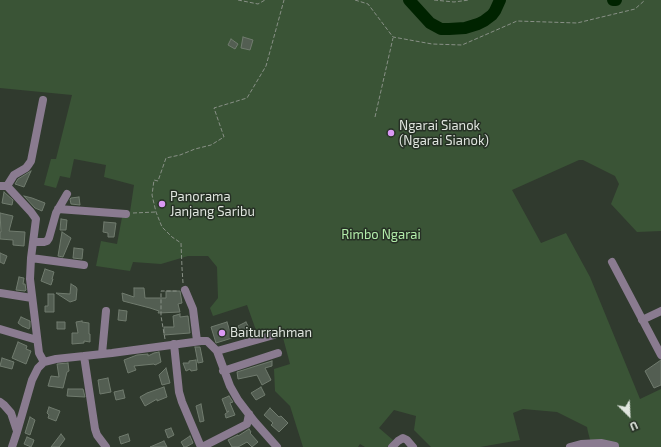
<!DOCTYPE html>
<style>
body{margin:0}
#map{position:relative;width:661px;height:447px;overflow:hidden;background:#303a2e;font-family:"Exo 2",sans-serif}
canvas{display:block}
.north{position:absolute;left:609px;top:395px;width:40px;height:40px;-webkit-text-stroke:3px #263025;paint-order:stroke;rotate:156deg;font-size:11px;font-weight:700;line-height:16px;text-align:center;color:#dfe5de}
.north::after{content:'';display:block;margin:auto;width:14px;height:18px;background:#dfe5de;clip-path:polygon(50% 0,100% 100%,50% 72%,0 100%)}
</style>
<div id="map">
<canvas width="661" height="447"></canvas>
<div class="north">U</div>
</div>
<script>
const ctx = document.querySelector('canvas').getContext('2d');
ctx.lineJoin = 'round';
function fillPath(path, color) { ctx.fillStyle = color; ctx.fill(path, 'evenodd'); }
const poly = rows => new Path2D(rows.map(r => 'M' + r).join(''));
function strokePath(path, color, width, dash) { ctx.strokeStyle = color; ctx.lineWidth = width; ctx.lineCap = dash ? 'butt' : 'round'; ctx.setLineDash(dash || []); ctx.stroke(path); }
function label(font, color, halo, rows, align = 'center') {
  ctx.font = font + ' "Exo 2",sans-serif'; ctx.lineWidth = 3; ctx.setLineDash([]); ctx.textBaseline = 'middle'; ctx.strokeStyle = halo; ctx.fillStyle = color; for (const [text, x, y, turn = 0] of rows) {
    ctx.save(); ctx.translate(x, y); ctx.rotate((+turn || 0) * Math.PI / 180); ctx.textAlign = isNaN(turn) ? turn : align; if (halo) ctx.strokeText(text, 0, 0); ctx.fillText(text, 0, 0); ctx.restore();
  }
}
fillPath(poly([
 [0,0,661,0,661,231,637,232,611,204,619,184,615,176,583,160,579,160,512,190,541,243,566,233,590,277,640,399,661,389,661,447,592,447,588,432,587,427,557,412,523,409,513,413,520,440,480,447,431,447,414,430,416,416,394,410,379,428,393,440,387,447,365,447,360,444,358,447,303,447,290,406,275,391,274,369,290,364,281,330,258,336,247,305,213,316,210,308,218,298,217,267,208,256,188,256,161,264,133,262,130,271,96,266,101,241,117,244,123,212,130,212,134,185,104,177,106,165,74,159,70,178,60,176,56,188,44,185,51,159,56,159,72,95,0,88]
]), '#3a5436');
strokePath(poly([
 [409,0,430,23,441,29,449,29,465,28,478,24,484,21,492,15,495,11,500,0],
 [613,0,616,0]
]), '#002300', 12);
const building = poly([
 [243,37,253,40,250,50,241,48,243,37],
 [231,39,238,44,235,49,228,45,231,39],
 [31,171,24,187,15,184,18,179,31,171],
 [4,192,13,200,12,205,2,203,4,192],
 [24,196,32,198,45,203,42,211,35,208,24,196],
 [79,197,80,205,71,204,70,199,71,198,79,197],
 [0,213,13,216,9,231,25,232,24,246,13,245,13,240,0,239,0,232,1,232,0,213],
 [61,219,67,220,66,230,60,230,61,219],
 [104,222,116,223,114,237,108,237,108,233,103,232,104,222],
 [62,232,71,238,63,257,58,256,62,232],
 [74,248,83,249,82,259,73,258,74,248],
 [0,253,7,256,4,264,0,262,0,253],
 [45,269,54,272,52,279,53,279,51,285,41,281,45,269],
 [19,277,24,278,23,284,25,284,26,290,25,291,16,290,19,277],
 [71,284,76,287,77,289,76,300,70,302,56,293,70,294,71,284],
 [134,288,144,288,145,298,166,298,166,291,180,291,182,303,178,304,180,312,158,313,159,311,150,308,123,301,122,293,134,297,134,288],
 [48,294,54,294,54,312,45,312,45,306,48,306,48,294],
 [119,310,127,311,126,321,118,320,119,310],
 [180,314,180,317,188,316,190,333,164,335,164,327,174,327,173,316,180,314],
 [21,317,30,321,30,327,29,329,22,326,18,323,21,317],
 [82,321,82,322,89,323,89,334,90,334,90,342,84,341,84,343,72,344,72,333,78,333,76,322,82,321],
 [57,322,65,322,65,329,57,329,57,322],
 [227,322,232,338,216,343,211,327,227,322],
 [246,322,249,328,246,329,249,336,244,338,238,326,246,322],
 [18,342,27,346,26,349,31,351,26,364,12,358,18,342],
 [195,347,200,347,203,362,198,363,195,347],
 [159,352,161,362,155,365,154,364,134,366,136,370,128,373,124,360,137,355,148,354,148,356,154,353,159,352],
 [2,358,14,362,12,369,0,366,2,358],
 [196,360,197,370,191,371,190,369,186,371,183,363,189,363,189,361,196,360],
 [661,360,661,385,654,388,645,371,661,360],
 [272,361,272,366,265,368,271,380,262,385,257,375,238,379,237,372,272,361],
 [68,363,69,371,67,372,63,388,48,386,51,376,59,377,57,364,68,363],
 [166,368,170,383,162,385,159,375,166,368],
 [108,378,111,392,100,394,98,380,108,378],
 [164,387,167,397,157,401,157,399,145,406,140,397,147,393,164,387],
 [261,387,265,395,256,400,251,393,261,387],
 [68,389,83,389,85,397,67,396,68,389],
 [123,390,125,398,116,400,114,392,123,390],
 [229,396,233,402,230,403,235,415,226,418,225,414,229,411,227,412,222,399,229,396],
 [201,404,204,421,200,422,196,406,201,404],
 [49,407,60,411,56,421,48,418,49,415,47,413,49,407],
 [270,408,279,417,281,416,288,423,279,432,271,425,273,423,264,415,270,408],
 [30,417,35,420,30,435,25,433,30,417],
 [171,428,174,435,168,438,165,430,171,428],
 [249,429,251,432,250,433,258,442,252,447,247,442,238,447,232,447,228,440,238,435,238,436,249,429],
 [61,434,65,439,59,447,51,447,61,434],
 [128,434,130,441,121,444,119,437,128,434],
 [190,436,193,443,186,447,184,447,181,442,190,436],
 [27,437,34,440,33,443,31,447,24,444,27,437],
 [164,441,167,447,150,447,164,441]
]);
fillPath(building, '#535e52');
strokePath(building, '#707b6e', 1);
strokePath(poly([
 [238,0,258,4,265,0],
 [355,0,368,4,393,37,432,44,462,45,517,21,577,23,635,9,645,0],
 [434,0,454,2,469,0],
 [375,117,393,38],
 [133,213,156,212],
 [183,283,182,268,181,243,172,237,162,227,156,212,152,195,154,180,158,181,166,158,180,155,195,149,211,145,224,137,214,108,247,98,266,66,284,0],
 [165,339,161,316,161,291,178,291]
]), '#889086', 1, [4, 2]);
strokePath(poly([
 [0,186,7,186,31,212,36,219,31,258,30,279,39,353,44,362],
 [7,186,14,175,26,168,29,164,31,161,43,100],
 [58,209,126,214],
 [33,242,44,242,47,241,49,238,56,213,67,194],
 [31,258,84,265],
 [612,262,661,355],
 [185,290,193,309,197,341],
 [0,293,32,298],
 [642,320,661,311],
 [0,329,37,340],
 [174,344,179,392,182,402,201,447],
 [217,351,274,335],
 [102,354,106,311],
 [84,356,95,429,97,435,106,447],
 [223,371,278,353],
 [0,402,4,405,11,413,17,431],
 [12,447,17,432,32,380,38,368,44,362,56,359,112,353,201,341,207,341,217,351,230,386,238,400,254,421,277,447],
 [202,447,247,424,249,414],
 [392,447,398,441,403,438,407,440,413,447],
 [570,447,581,444,601,443,615,446,615,447]
]), '#8a7b90', 8);
for (const [x, y, r, color] of [
 [391,133,4,"#db99f5"],
 [162,204,4,"#db99f5"],
 [222,333,4,"#db99f5"]
]) { const dot = new Path2D(); dot.arc(x, y, r, 0, 2 * Math.PI); ctx.fillStyle = color; ctx.fill(dot); strokePath(dot, '#263025', 1.5); }
label('13px', '#dfe5de', '#263025', [
 ["Ngarai Sianok",399,126],
 ["(Ngarai Sianok)",399,141],
 ["Panorama",170,197],
 ["Janjang Saribu",170,212],
 ["Baiturrahman",230,333]
], 'left');
label('13px', '#b2ecaa', '#263025', [
 ["Rimbo Ngarai",381,235]
]);
</script>
